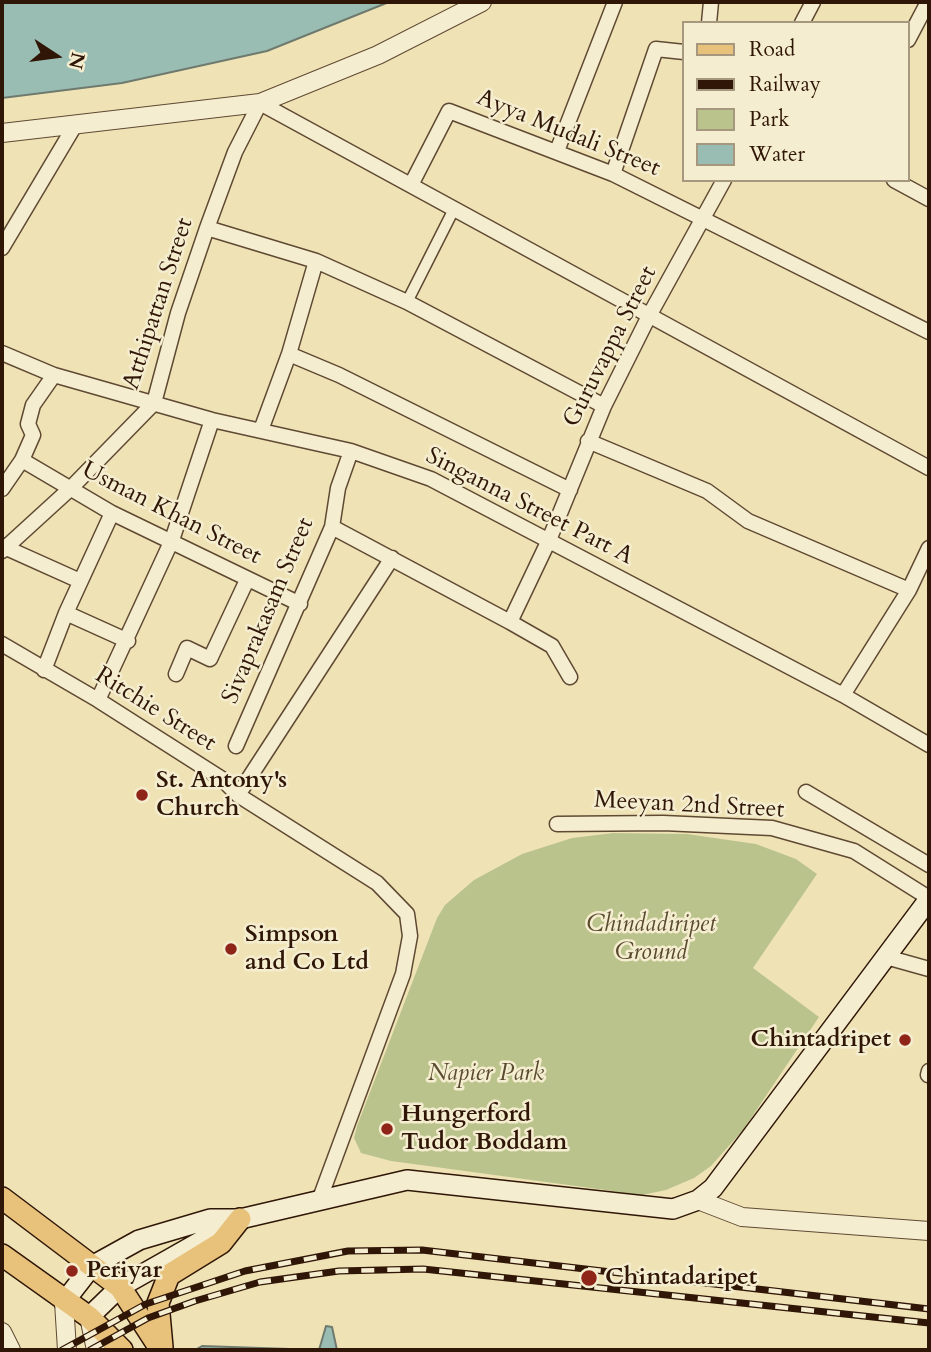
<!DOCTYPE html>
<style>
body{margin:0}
#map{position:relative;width:931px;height:1352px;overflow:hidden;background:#efe3b6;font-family:Cardo,serif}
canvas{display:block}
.frame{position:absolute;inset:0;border:4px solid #2f1606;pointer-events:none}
.legend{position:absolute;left:682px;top:21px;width:228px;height:161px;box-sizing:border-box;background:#f5edd0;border:2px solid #a6977f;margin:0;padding:9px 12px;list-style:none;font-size:21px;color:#2f1606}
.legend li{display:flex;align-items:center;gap:14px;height:35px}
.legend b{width:35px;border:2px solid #a6977f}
.north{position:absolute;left:21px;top:21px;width:70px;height:70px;-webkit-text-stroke:5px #f5edd0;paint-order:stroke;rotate:103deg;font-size:19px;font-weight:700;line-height:28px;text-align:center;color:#2f1606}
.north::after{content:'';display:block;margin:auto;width:24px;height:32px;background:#2f1606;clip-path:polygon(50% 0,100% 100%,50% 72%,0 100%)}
</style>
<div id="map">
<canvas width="931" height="1352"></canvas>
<div class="frame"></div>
<ul class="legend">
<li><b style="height:9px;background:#e8c27b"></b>Road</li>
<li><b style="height:9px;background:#2f1606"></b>Railway</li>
<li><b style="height:19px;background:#bbc38d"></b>Park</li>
<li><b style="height:19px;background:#9abdb3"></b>Water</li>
</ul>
<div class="north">N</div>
</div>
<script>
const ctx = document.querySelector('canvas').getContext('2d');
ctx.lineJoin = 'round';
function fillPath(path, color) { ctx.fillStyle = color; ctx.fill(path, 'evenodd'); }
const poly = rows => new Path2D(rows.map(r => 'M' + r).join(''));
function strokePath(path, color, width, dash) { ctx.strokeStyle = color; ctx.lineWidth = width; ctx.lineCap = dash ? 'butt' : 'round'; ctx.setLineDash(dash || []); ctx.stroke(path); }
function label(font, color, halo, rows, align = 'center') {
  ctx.font = font + ' Cardo,serif'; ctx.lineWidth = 5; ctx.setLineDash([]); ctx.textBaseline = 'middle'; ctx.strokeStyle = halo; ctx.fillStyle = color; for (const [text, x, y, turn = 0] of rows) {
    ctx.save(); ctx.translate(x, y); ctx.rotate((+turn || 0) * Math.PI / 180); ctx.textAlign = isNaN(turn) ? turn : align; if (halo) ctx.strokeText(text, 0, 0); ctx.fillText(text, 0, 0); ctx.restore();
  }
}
fillPath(poly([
 [613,833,687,834,756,844,796,859,817,874,753,968,819,1017,743,1130,711,1166,694,1178,666,1190,642,1195,391,1161,361,1153,354,1138,357,1126,437,918,445,905,474,880,522,854,572,838]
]), '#bbc38d');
const water = poly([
 [2,2,389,2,267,51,122,83,2,98,2,2],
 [326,1326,332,1327,337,1350,195,1350,202,1346,319,1350,326,1326]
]);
fillPath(water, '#9abdb3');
strokePath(water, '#6f7a6e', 2);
const pedestrian = poly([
 [407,302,454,209]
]);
const minor = poly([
 [709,23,711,2],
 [802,23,813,2],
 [908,40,928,2],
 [557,151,615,2],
 [613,174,656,49,684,52],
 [894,180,929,199],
 [412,183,449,111,613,174,929,332],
 [207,228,316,261,407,302,604,406],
 [2,248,74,127],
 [2,353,54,375,212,420,351,451,431,479,843,695,929,745],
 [289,354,339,375,570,490],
 [261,430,289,354,316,261],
 [588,441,707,491,748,521,909,590],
 [22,460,112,513,300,604],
 [2,489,22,460,33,435,28,424,33,405,54,375],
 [332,527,510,622],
 [2,546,80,581],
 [2,551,71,488,154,403,178,313,207,228,235,152,260,103,929,468],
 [66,613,128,641],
 [2,644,98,700,222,779,238,795,377,883,407,914,410,936,403,974,319,1201],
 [44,670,66,613,112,513],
 [176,674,187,648,210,659,247,580],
 [570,677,552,646,510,622,549,540,604,406,649,316,724,180],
 [843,695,909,590,929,548],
 [98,700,172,540,212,420],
 [236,746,332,527,338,488,351,451],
 [806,792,929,865],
 [238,795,392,558],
 [557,824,663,823,772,828,854,851,929,898],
 [886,957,929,969],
 [928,1075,929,1071]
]);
const tertiary = poly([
 [2,133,260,103,378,55,482,2],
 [698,1200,742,1217,929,1231],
 [64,1302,67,1350],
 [89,1317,96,1350],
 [2,1332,11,1350]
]);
const secondary = poly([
 [64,1302,92,1266,139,1240,210,1219,240,1219],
 [89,1317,120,1287,240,1219,407,1180,673,1209,698,1200,713,1188,929,899]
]);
const primary = poly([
 [2,1198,120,1287,161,1350],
 [2,1255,89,1317,122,1350],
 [162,1347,158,1303,169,1275,221,1243,240,1219]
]);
strokePath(pedestrian, '#5f4932', 13);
strokePath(minor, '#5f4932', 17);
strokePath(tertiary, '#5f4932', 20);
strokePath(secondary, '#2f1606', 22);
strokePath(primary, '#2f1606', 24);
strokePath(pedestrian, '#f5edd0', 10);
strokePath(minor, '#f5edd0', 14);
strokePath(tertiary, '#f5edd0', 18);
strokePath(secondary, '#f5edd0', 19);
strokePath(primary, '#e8c27b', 21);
const rail = poly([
 [62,1350,146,1304,245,1271,348,1251,422,1250,929,1309],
 [90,1350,148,1318,195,1301,260,1282,339,1271,423,1269,929,1323]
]);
strokePath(rail, '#2f1606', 7);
strokePath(rail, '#f5edd0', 4.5, [13]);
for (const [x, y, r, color] of [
 [142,795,7,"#8f2418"],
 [231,949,7,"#8f2418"],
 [905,1040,7,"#8f2418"],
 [387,1129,7,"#8f2418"],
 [72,1271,7,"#8f2418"],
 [589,1278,9,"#8f2418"]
]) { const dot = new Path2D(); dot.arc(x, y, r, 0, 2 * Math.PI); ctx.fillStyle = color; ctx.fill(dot); strokePath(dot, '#f5edd0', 2.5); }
label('24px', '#2f1606', '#f5edd0', [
 ["Ayya Mudali Street",568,134,22],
 ["Atthipattan Street",159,304,-72],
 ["Guruvappa Street",611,347,-63],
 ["Singanna Street Part A",529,507,27],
 ["Usman Khan Street",171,514,27],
 ["Sivaprakasam Street",269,611,-67],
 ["Ritchie Street",155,710,32],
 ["Meeyan 2nd Street",689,806,3]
]);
label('bold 24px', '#2f1606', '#f5edd0', [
 ["St. Antony's",156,781],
 ["Church",156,809],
 ["Simpson",245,935],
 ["and Co Ltd",245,963],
 ["Chintadripet",891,1040,"right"],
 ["Hungerford",401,1115],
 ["Tudor Boddam",401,1143],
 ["Periyar",86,1271],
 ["Chintadaripet",605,1278]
], 'left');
label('italic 24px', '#594a2e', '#f5edd0', [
 ["Chindadiripet",651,925],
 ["Ground",651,953],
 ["Napier Park",486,1074]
]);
</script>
